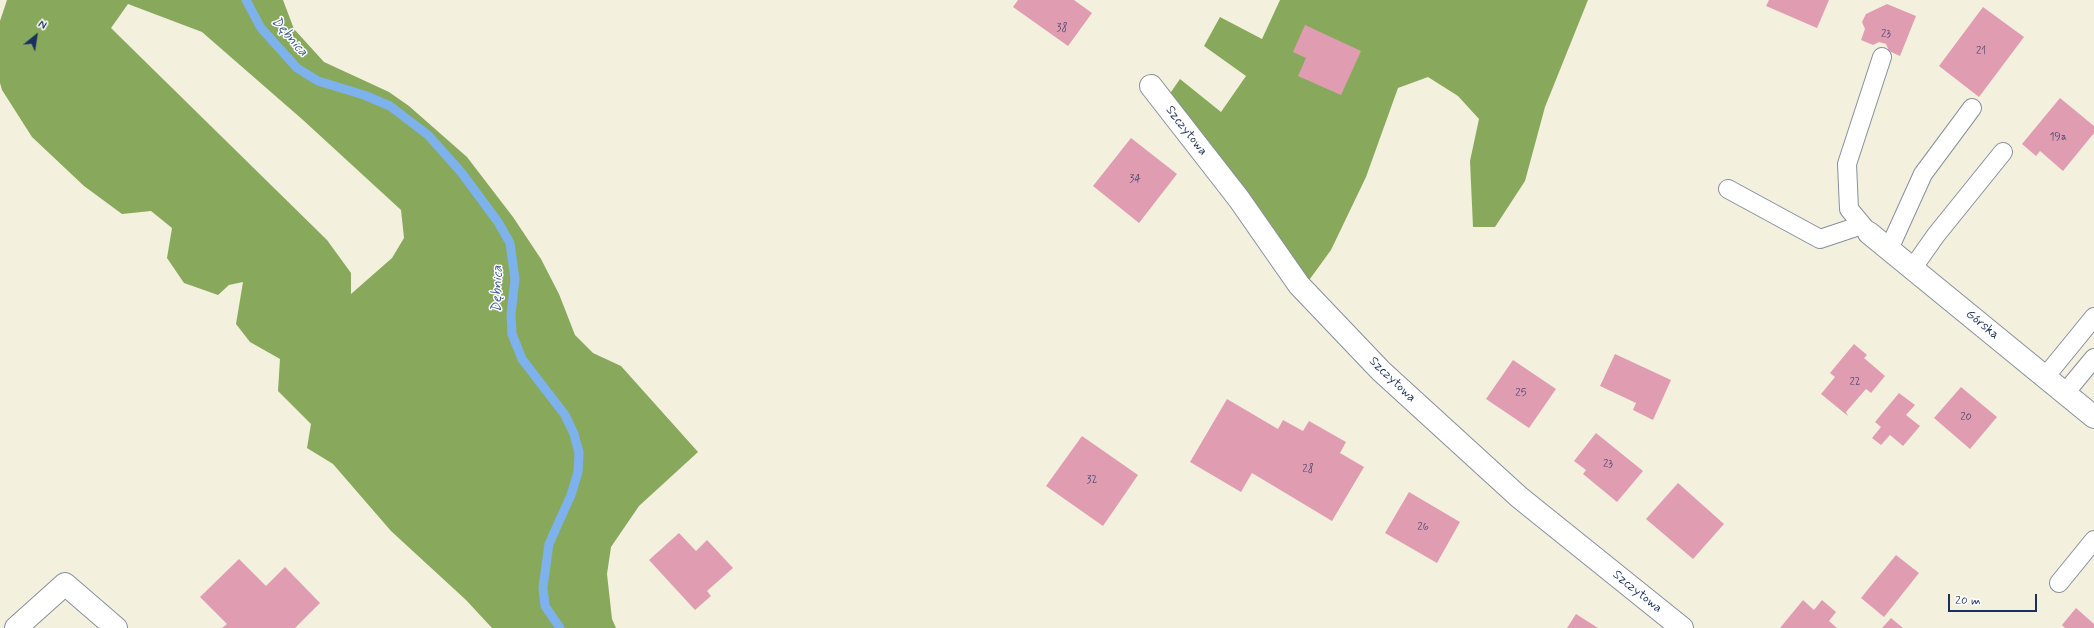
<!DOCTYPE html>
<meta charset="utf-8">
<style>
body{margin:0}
#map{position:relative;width:2094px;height:628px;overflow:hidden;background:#f3f0de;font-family:Mynerve,sans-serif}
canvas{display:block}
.north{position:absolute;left:16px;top:16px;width:40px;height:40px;-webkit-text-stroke:3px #fff;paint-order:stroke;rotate:30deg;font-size:11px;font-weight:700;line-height:16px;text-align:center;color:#1b2f5e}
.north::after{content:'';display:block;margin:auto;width:14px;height:18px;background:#1b2f5e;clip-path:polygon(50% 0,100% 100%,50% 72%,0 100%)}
.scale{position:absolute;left:1948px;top:594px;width:89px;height:18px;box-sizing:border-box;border:2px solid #1b2f5e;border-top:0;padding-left:5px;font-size:12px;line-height:14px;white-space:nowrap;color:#1b2f5e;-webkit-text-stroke:3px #fff;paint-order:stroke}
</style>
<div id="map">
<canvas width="2094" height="628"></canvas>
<div class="north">N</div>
<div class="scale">20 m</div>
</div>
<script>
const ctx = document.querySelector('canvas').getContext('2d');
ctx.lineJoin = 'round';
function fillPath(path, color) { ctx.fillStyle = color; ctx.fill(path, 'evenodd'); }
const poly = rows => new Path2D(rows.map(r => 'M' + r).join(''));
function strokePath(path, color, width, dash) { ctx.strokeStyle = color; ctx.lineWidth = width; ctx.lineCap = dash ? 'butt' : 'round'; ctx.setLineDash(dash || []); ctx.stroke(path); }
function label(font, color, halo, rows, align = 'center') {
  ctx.font = font + ' Mynerve,sans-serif'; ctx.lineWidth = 3; ctx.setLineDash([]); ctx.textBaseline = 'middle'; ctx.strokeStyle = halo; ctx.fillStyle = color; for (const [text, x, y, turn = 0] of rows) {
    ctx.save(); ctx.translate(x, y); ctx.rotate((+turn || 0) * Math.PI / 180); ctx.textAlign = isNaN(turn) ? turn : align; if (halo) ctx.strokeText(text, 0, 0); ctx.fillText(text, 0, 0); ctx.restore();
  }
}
fillPath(poly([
 [7,0,283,0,294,29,324,62,389,92,409,106,467,157,513,217,541,259,559,294,575,335,593,353,621,366,698,452,639,506,611,547,607,574,612,619,616,628,492,628,466,600,391,531,333,464,307,448,311,424,278,391,280,359,250,342,236,324,243,282,229,285,218,295,184,283,167,258,172,228,151,211,122,214,84,186,32,137,2,90,0,83,0,21],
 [128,4,202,32,303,120,401,210,404,238,392,258,351,294,351,273,327,240,111,28],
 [1280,0,1588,0,1545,107,1525,181,1495,227,1473,227,1470,161,1479,119,1458,96,1428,77,1398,88,1366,177,1331,250,1299,294,1164,102,1180,79,1221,112,1246,76,1204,46,1220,17,1262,39]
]), '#88a95c');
strokePath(poly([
 [246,0,261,28,297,68,318,81,364,95,390,106,428,135,461,172,498,222,510,243,515,279,511,315,512,334,522,359,565,415,574,434,579,453,578,472,571,495,549,544,543,587,545,606,560,628]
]), '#7eb2ec', 9);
fillPath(poly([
 [1018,0,1074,0,1092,13,1068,46,1013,7],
 [1769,0,1829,0,1817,28,1766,6],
 [1887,4,1916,16,1900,56,1889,51,1886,44,1879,42,1873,45,1861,40,1865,29,1862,22,1866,14],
 [1983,7,2024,37,1979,97,1939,66],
 [1305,25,1361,51,1341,95,1298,76,1306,58,1293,52],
 [2060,98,2094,126,2094,133,2063,171,2040,151,2036,156,2022,144],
 [1131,138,1177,174,1139,223,1093,186],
 [1854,344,1867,355,1864,358,1885,376,1871,393,1866,389,1846,412,1848,416,1821,394,1835,377,1830,373],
 [1615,354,1671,380,1653,420,1633,410,1636,403,1600,386],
 [1513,360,1556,389,1529,428,1486,399],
 [1961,387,1997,417,1970,449,1934,418],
 [1899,393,1915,405,1906,415,1920,426,1903,446,1890,435,1881,445,1872,438,1881,427,1875,422],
 [1227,399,1278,429,1283,420,1303,431,1309,421,1346,442,1340,453,1364,467,1332,521,1252,473,1241,492,1190,462],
 [1596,433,1643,471,1617,502,1583,474,1586,470,1574,461],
 [1082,436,1138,475,1103,526,1046,486],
 [1678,483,1724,524,1693,559,1646,519],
 [1409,492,1460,522,1437,563,1385,533],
 [679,533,696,551,707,540,733,568,707,591,711,596,695,610,649,560],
 [1896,555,1919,573,1884,617,1861,598],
 [239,559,266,586,285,567,320,603,295,628,222,628,227,624,200,597],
 [1803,600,1814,610,1822,600,1836,612,1829,621,1837,628,1780,628],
 [2076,608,2094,624,2094,628,2065,628,2062,625],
 [1576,614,1598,628,1567,628],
 [1891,618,1903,628,1882,628]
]), '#e09db2');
const service = poly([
 [1728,189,1820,239,1862,225],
 [1869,233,1849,209,1847,164,1882,57],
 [1889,249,1923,174,1972,108],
 [1912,269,1936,235,2003,152],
 [2045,377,2094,317],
 [2065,393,2094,358],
 [2059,583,2094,540]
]);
const minor = poly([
 [1151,86,1239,199,1299,285,1381,371,1519,497,1682,628],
 [1869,233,2094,417],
 [16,628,65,584,116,628]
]);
strokePath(service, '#87909e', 20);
strokePath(minor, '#87909e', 24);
strokePath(service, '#fff', 18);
strokePath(minor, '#fff', 22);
label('11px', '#4c4a73', null, [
 ["38",1062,29],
 ["23",1886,35],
 ["21",1981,52],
 ["19a",2058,138],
 ["34",1135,180],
 ["22",1855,383],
 ["25",1521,394],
 ["20",1966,418],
 ["23",1608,465],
 ["28",1308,470],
 ["32",1092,481],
 ["26",1423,528]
]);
label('13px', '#1b2f5e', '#fff', [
 ["Szczytowa",1186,131,52],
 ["Górska",1982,325,39],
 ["Szczytowa",1392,380,44],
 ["Szczytowa",1637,592,39]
]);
label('italic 14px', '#3e5d90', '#fff', [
 ["Dębnica",289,37,49],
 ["Dębnica",498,289,-89]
]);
</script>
